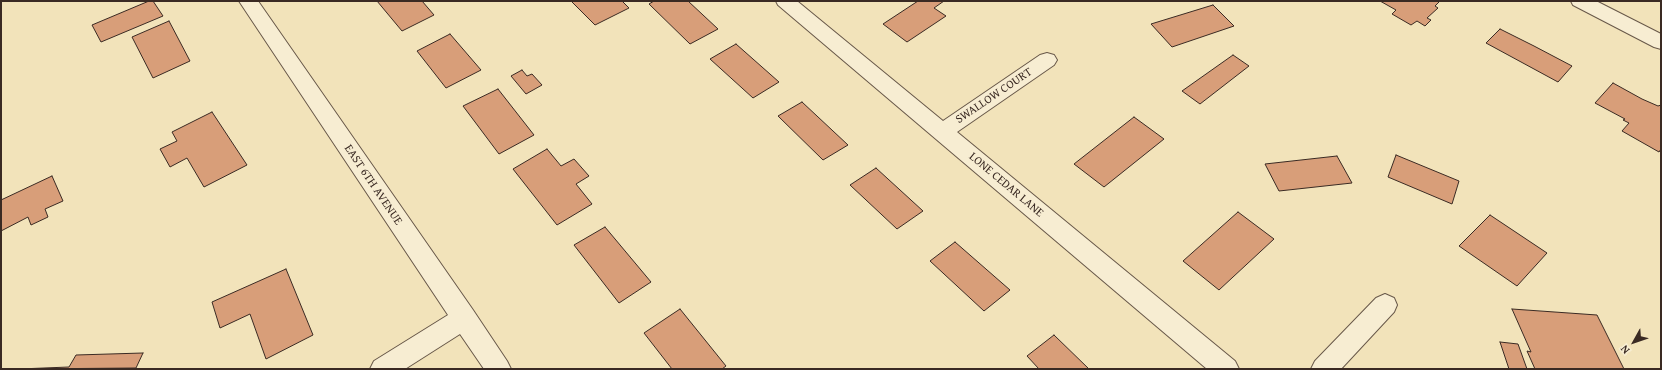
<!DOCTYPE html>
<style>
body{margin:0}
#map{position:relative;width:1662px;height:370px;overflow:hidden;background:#f2e3ba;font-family:"Gentium Book Plus",serif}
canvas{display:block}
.frame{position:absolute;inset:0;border:2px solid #3a2a23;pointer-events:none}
.north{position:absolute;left:1614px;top:322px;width:40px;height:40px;-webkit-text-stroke:3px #f7edd2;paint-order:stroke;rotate:230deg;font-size:11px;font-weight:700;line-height:16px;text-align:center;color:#3a2a23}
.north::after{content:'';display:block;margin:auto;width:14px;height:18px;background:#3a2a23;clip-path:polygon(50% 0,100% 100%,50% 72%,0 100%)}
</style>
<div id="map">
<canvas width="1662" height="370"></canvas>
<div class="frame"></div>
<div class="north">N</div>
</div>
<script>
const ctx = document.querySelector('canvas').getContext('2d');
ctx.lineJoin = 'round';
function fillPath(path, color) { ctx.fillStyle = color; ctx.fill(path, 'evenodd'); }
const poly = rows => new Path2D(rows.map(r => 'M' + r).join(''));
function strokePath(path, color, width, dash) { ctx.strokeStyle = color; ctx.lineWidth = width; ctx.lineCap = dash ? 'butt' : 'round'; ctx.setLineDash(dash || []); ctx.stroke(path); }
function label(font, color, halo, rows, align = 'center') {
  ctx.font = font + ' "Gentium Book Plus",serif'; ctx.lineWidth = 3; ctx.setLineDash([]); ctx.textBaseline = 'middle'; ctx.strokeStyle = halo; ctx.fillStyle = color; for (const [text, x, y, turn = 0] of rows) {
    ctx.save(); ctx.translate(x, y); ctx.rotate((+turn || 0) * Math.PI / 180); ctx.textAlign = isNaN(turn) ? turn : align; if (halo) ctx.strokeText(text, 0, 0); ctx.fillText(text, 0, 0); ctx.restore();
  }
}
const building = poly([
 [149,1,153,1,163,16,101,42,92,25,149,1],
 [377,1,422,1,434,15,402,31,377,1],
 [571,1,622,1,629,8,595,25,571,1],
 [654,1,688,1,718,29,690,44,649,4,654,1],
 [918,1,944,1,934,8,946,16,907,42,883,24,918,1],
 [1380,1,1440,1,1435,6,1438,8,1427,18,1431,20,1425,26,1417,21,1411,25,1392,14,1396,10,1380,1],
 [1213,5,1234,26,1172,47,1151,24,1213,5],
 [169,21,190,61,153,78,132,37,169,21],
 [1500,29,1534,46,1572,66,1558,82,1486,43,1500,29],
 [450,34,481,70,446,88,417,51,450,34],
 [736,44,779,82,753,98,710,59,736,44],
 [1233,55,1249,66,1200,104,1182,91,1233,55],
 [522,70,527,76,532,74,542,85,526,94,511,76,522,70],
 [1613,83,1642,99,1658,106,1661,105,1661,149,1659,152,1622,131,1629,123,1623,120,1625,119,1595,103,1613,83],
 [498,89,534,135,499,154,463,106,498,89],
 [802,102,848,145,823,160,778,116,802,102],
 [212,112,247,165,204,187,187,158,170,167,160,149,177,141,172,132,212,112],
 [1134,117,1164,139,1104,187,1074,164,1134,117],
 [547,149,561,166,574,159,589,176,576,184,592,204,557,225,513,169,547,149],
 [1396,155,1459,181,1452,204,1388,177,1396,155],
 [1337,156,1352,183,1279,191,1265,164,1337,156],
 [876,168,923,211,897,229,850,185,876,168],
 [52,176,63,201,45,209,48,217,31,225,28,217,1,231,1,200,52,176],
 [1238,212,1274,239,1219,290,1183,261,1238,212],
 [1490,215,1547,253,1517,286,1459,246,1490,215],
 [605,227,651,282,619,303,574,245,605,227],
 [955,242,1010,290,984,311,930,261,955,242],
 [286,269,313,335,266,359,250,314,220,328,212,302,286,269],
 [680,309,726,366,722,369,672,369,644,333,680,309],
 [1512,309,1597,315,1624,369,1535,369,1527,351,1531,352,1512,309],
 [1054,335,1089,369,1039,369,1027,356,1054,335],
 [1500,342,1518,344,1527,369,1509,369,1500,342],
 [143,353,136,368,19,369,69,367,76,355,143,353]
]);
fillPath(building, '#d89e79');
strokePath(building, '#3a2a23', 1);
const minor = poly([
 [239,1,258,1,473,310,507,361,511,369,484,369,460,334,405,369,370,369,374,361,448,315,239,1],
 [776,1,797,1,943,121,1040,55,1047,53,1054,55,1057,60,1054,65,957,132,1235,361,1239,369,1207,369,778,5,776,1],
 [1571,1,1596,1,1661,34,1661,49,1654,47,1573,5,1571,1],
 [1385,294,1394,298,1397,305,1394,312,1341,369,1311,369,1315,361,1376,298,1385,294]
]);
strokePath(minor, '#685849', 2);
fillPath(minor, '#f7edd2');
label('12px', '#3a2a23', '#f7edd2', [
 ["SWALLOW COURT",994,96,-34],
 ["EAST 6TH AVENUE",373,185,56],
 ["LONE CEDAR LANE",1006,185,40]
]);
</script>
